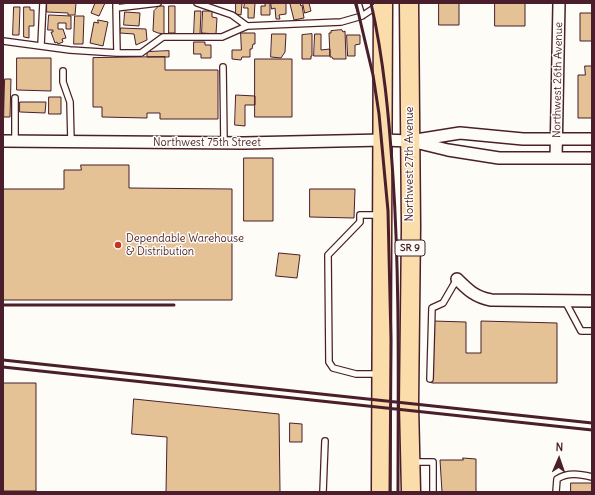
<!DOCTYPE html>
<style>
body{margin:0}
#map{position:relative;width:595px;height:495px;overflow:hidden;background:#fdfcf7;font-family:Delius,sans-serif}
canvas{display:block}
.frame{position:absolute;inset:0;border:4px solid #4a1f2b;pointer-events:none}
.north{position:absolute;left:539px;top:439px;width:40px;height:40px;-webkit-text-stroke:3px #fdfcf7;paint-order:stroke;rotate:2deg;font-size:11px;font-weight:700;line-height:16px;text-align:center;color:#4a1f2b}
.north::after{content:'';display:block;margin:auto;width:14px;height:18px;background:#4a1f2b;clip-path:polygon(50% 0,100% 100%,50% 72%,0 100%)}
</style>
<div id="map">
<canvas width="595" height="495"></canvas>
<div class="frame"></div>
<div class="north">N</div>
</div>
<script>
const ctx = document.querySelector('canvas').getContext('2d');
ctx.lineJoin = 'round';
function fill(path, color) { ctx.fillStyle = color; ctx.fill(path, 'evenodd'); }
function trace(path, color, width, dash) { ctx.strokeStyle = color; ctx.lineWidth = width; ctx.lineCap = dash ? 'butt' : 'round'; ctx.setLineDash(dash || []); ctx.stroke(path); }
function label(font, color, halo, rows, align = 'center') {
  ctx.font = font + ' Delius,sans-serif'; ctx.lineWidth = 3; ctx.setLineDash([]); ctx.textBaseline = 'middle'; ctx.strokeStyle = halo; ctx.fillStyle = color; for (const [text, x, y, turn = 0] of rows) {
    ctx.save(); ctx.translate(x, y); ctx.rotate((+turn || 0) * Math.PI / 180); ctx.textAlign = isNaN(turn) ? turn : align; if (halo) ctx.strokeText(text, 0, 0); ctx.fillText(text, 0, 0); ctx.restore();
  }
}
const building = new Path2D(`
 M47,3h29l-1,12h-7v-2l-21,-1z
 M94,3h11l-6,13 -8,-3 4,-10z
 M236,3h6l-1,12 -5,-1z
 M245,3h10l-1,15h-6v-10h-4z
 M265,3h5v12h-9v-9h4z
 M271,3h15v11l-7,1 1,4h-4l-1,-11 -3,1z
 M288,3h12l1,3 1,-1 2,13 -10,2 -4,-16z
 M303,3h6l2,8 -6,2z
 M439,3h20v22h-20z
 M495,3h30v23h-30z
 M159,6h5v28l-6,-1 -5,-2 1,-20z
 M169,6h6v27h-6z
 M14,7h6l-1,28h-6z
 M24,7h6v3h4v16h-5v12l-5,-1z
 M195,11h6l-1,23h-6z
 M203,11h9v6l5,1 -1,16 -14,-1z
 M592,11v30h-12v-28h12z
 M125,12l15,1 -1,13 -15,-1z
 M49,15l22,1v13h-5v-6h-8v6h5l3,9 -4,1 1,3 -5,2 -1,-2 -2,1 -4,-11h2v-2h-5z
 M75,16h9l-1,28h-9z
 M98,20l10,2 -5,24 -13,-3 4,-21 4,1z
 M121,28l25,1 1,11 -11,5 -2,-11 -14,-1z
 M342,30l1,2 2,-1 1,28h-13l-1,-2h-2l-1,-24h2v-2z
 M241,33h14v11h-2l-1,5h-2v8h-8l-1,3 -9,-1v-9h9z
 M272,34h14l-1,18 -4,6 -10,-1z
 M312,34v22h-1v3h-9v-24z
 M315,34h6v16l9,-1v7h-16z
 M347,35h13v9l-5,1v11h-7z
 M194,42h11v3h6v13h-10v-4h-7z
 M169,51v6h-22v-5z
 M165,57v13h53v49h-58v-6h-13v5l-45,-1v-10h-9v-49z
 M17,58h34v33l-34,-1z
 M255,59h37v58h-37z
 M585,66h7v52h-14v-43h7z
 M5,79h6l-1,38h-6z
 M236,95l19,1v9h-10v21l-10,-1z
 M49,97h12v17h-12z
 M20,102h26l-1,11 -25,-1z
 M244,158h29v63h-29z
 M81,165h48v23l103,1v111h-229v-111h61v-19h17z
 M310,189h45l-1,29 -44,-1z
 M279,253l21,2 -3,23 -21,-2z
 M433,321l33,1v31h15v-32l76,2v60h-125z
 M3,383h33v108h-33z
 M134,399l145,15 1,78h-114l1,-55 -35,-3z
 M290,423l12,1v18h-12z
 M463,458l13,1v33h-34l-2,-32h23z
 M571,483h21v9h-21z`);
const service = new Path2D(`
 M116,3l1,50
 M197,3l35,12 15,11
 M358,3l4,13
 M116,8l42,-5
 M3,41l67,9 47,3h24l22,-16h59l25,-11 94,-4 21,-6 18,-12
 M41,45l2,-42
 M223,67l1,76
 M63,71v11l7,20 1,39
 M15,98v43
 M565,301l16,30h11
 M379,374h-23l-23,-6 -4,-6 -1,-107 32,-33v-7h20
 M430,379l2,-71 11,-5 14,-24
 M413,462h20v30
 M323,492l2,-51
 M556,492l1,-13c11,-7 23,-5 35,-2`);
const minor = new Path2D(`
 M3,141l241,2 139,-3 27,1 50,-8 63,6h69
 M415,142l33,8 51,8h93
 M556,158l3,-155
 M457,279c11,11 18,18 34,21l101,1`);
const primary = new Path2D(`
 M409,3l2,224 -2,177 2,88
 M381,492l2,-489`);
const rail = new Path2D(`
 M356,3l17,72 6,39 9,97 3,129 -1,152
 M371,3c13,57 18,115 22,174 7,105 5,210 5,315
 M3,305h171
 M3,360l589,63
 M3,367l589,63`);
const markers = [
 [118,245,4,"#c8321e"]
];
const shields = [
 [410,248,30]
];
const shieldNames = [
 ["SR 9",410,248]
];
const streetNames = [
 ["Northwest 26th Avenue",558,80,-89],
 ["Northwest 75th Street",207,143],
 ["Northwest 27th Avenue",410,164,-90]
];
const poiNames = [
 ["Dependable Warehouse",126,239],
 ["& Distribution",126,252]
];
fill(building, '#e5c196');
trace(building, '#4a1f2b', 1);
trace(service, '#4a1f2b', 8);
trace(minor, '#4a1f2b', 14);
trace(primary, '#4a1f2b', 21);
trace(service, '#fdfcf7', 5.5);
trace(minor, '#fdfcf7', 11);
trace(primary, '#faddab', 18);
trace(rail, '#4a1f2b', 3);
for (const [x, y, r, color] of markers) { const dot = new Path2D(); dot.arc(x, y, r, 0, 2 * Math.PI); ctx.fillStyle = color; ctx.fill(dot); trace(dot, '#fdfcf7', 1.5); }
for (const [x, y, w] of shields) { const box = new Path2D(); box.roundRect(x - w / 2, y - 8, w, 16, 3); ctx.fillStyle = '#fdfcf7'; ctx.fill(box); trace(box, '#4a1f2b', 1); }
label('bold 10px', '#4a1f2b', null, shieldNames);
label('11px', '#4a1f2b', '#fdfcf7', streetNames);
label('11px', '#4a1f2b', '#fdfcf7', poiNames, 'left');
</script>
